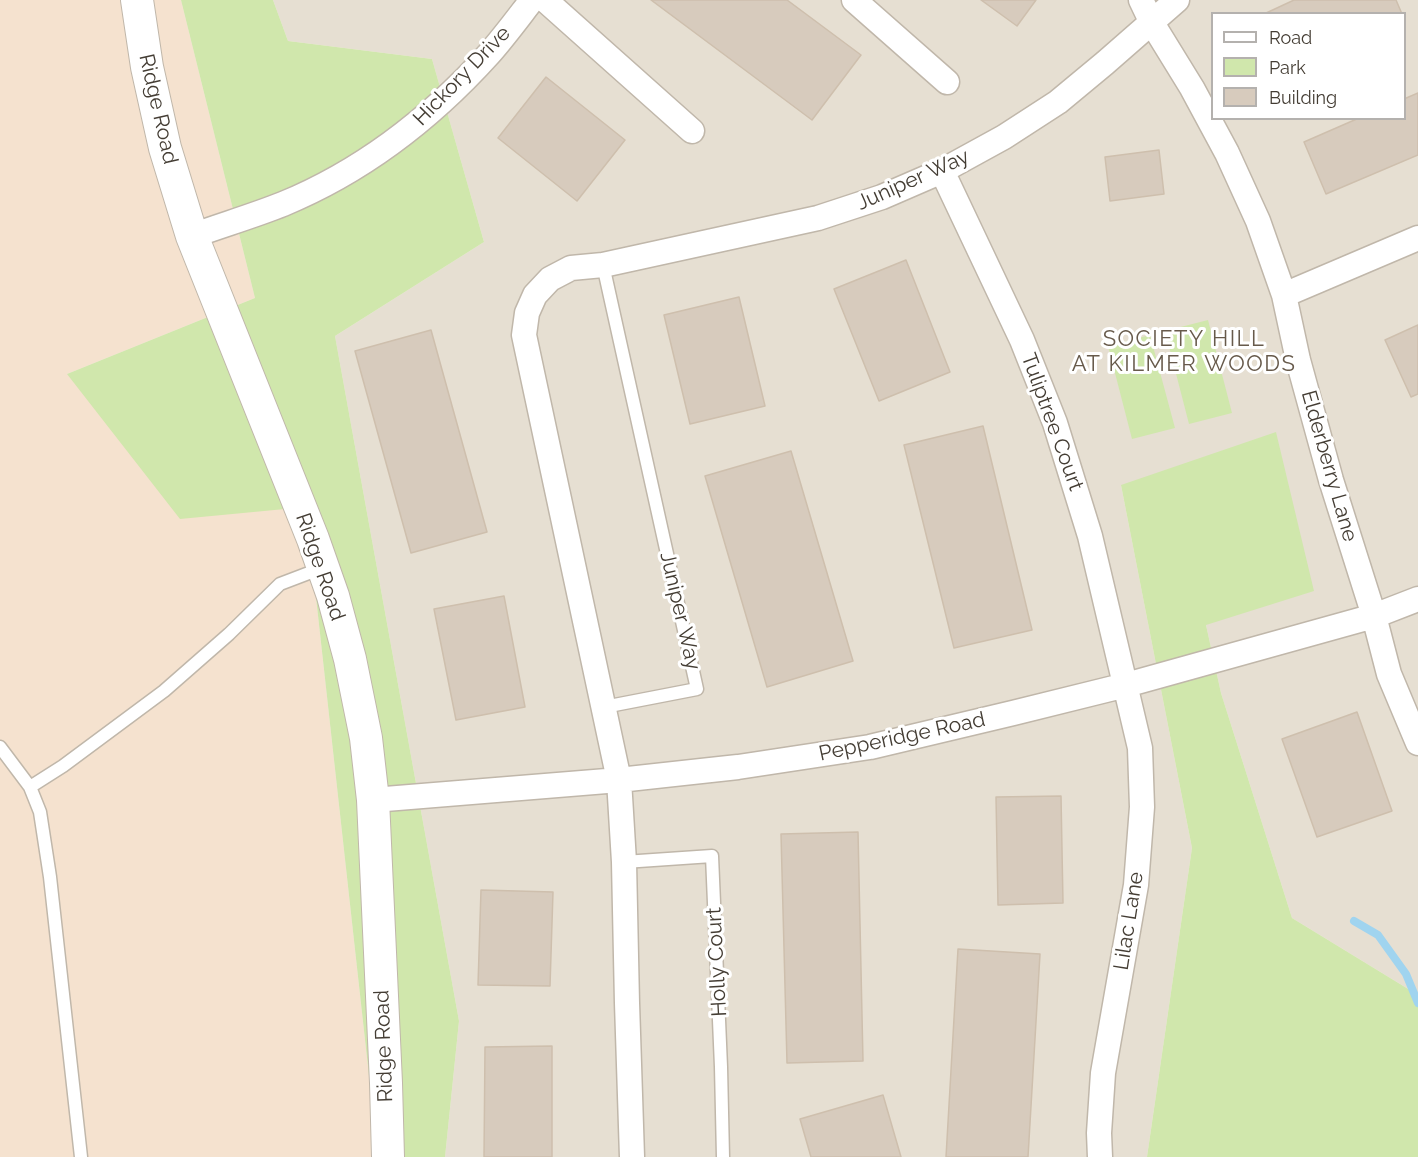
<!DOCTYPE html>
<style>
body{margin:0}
#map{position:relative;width:1418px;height:1157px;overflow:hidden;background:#f2ede4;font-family:Raleway,sans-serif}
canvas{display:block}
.legend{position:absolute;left:1211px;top:12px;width:195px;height:108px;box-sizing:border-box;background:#fff;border:2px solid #b4b1ae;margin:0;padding:8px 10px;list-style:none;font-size:18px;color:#443d34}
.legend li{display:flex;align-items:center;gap:12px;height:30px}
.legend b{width:30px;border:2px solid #b4b1ae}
</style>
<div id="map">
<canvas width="1418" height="1157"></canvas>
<ul class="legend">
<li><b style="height:8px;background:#fff"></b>Road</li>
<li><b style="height:16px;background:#d0e7ac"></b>Park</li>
<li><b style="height:16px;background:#d7cbbd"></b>Building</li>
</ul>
</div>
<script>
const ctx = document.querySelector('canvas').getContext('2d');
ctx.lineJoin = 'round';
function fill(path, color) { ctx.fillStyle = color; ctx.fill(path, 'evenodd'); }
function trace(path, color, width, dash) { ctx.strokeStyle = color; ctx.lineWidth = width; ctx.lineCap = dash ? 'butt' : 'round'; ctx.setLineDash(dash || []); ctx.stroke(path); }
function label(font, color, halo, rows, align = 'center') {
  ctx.font = font + ' Raleway,sans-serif'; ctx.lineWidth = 6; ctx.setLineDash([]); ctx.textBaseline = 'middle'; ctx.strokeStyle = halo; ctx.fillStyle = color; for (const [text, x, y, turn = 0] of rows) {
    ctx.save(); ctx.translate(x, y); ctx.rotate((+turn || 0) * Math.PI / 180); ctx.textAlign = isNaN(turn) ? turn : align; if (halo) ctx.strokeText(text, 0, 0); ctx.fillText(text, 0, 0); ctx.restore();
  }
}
const residential = new Path2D(`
 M273,0h1145v995l-126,-77 -71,-225 -15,-68 -85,-140 71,363 -45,309h-702l14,-136 -124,-685 149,-94 -52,-183 -144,-18zM1212,14h192v104h-192z`);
const commercial = new Path2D(`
 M0,0h181l74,298 -188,76 239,133 72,650h-378z`);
const green = new Path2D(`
 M181,0h92l15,41 144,18 52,183 -149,94 124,685 -14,136h-67l-72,-650 -126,12 -113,-145 188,-76z
 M1208,320l24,93 -43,11 -24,-93z
 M1150,335l25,93 -43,11 -24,-93z
 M1276,432l38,159 -108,34 15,68 71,225 126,77v162h-271l45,-309 -71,-363z`);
const stream = new Path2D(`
 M1354,921l24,14 28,39 12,29`);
const building = new Path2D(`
 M651,0h136l74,55 -49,65z
 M981,0h55l-19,26z
 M1294,0h102l6,14h-138z
 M546,77l79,63 -48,61 -79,-63z
 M1418,93v62l-92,39 -22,-52 55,-24h45v-19z
 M1159,150l5,44 -54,7 -5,-44z
 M906,260l44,112 -71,29 -45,-112z
 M739,297l26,109 -75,18 -26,-109z
 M1418,325v69l-7,3 -26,-57z
 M431,330l56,202 -76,21 -56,-202z
 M983,426l49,204 -78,18 -50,-203z
 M791,451l62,210 -86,26 -62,-211z
 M504,596l21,111 -69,13 -22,-111z
 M1357,712l35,99 -75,26 -35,-98z
 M1061,796l2,107 -65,2 -2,-108z
 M858,832l5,229 -76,2 -6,-229z
 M481,890l72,2 -3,94 -72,-1z
 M958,949l82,5 -12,203h-82z
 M552,1046v111h-68l1,-110z
 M883,1095l18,62h-90l-11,-38z`);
const service = new Path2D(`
 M603,265l94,424 -93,18
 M0,747l30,40 10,25 10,65 31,280
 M30,787l33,-21 101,-75 65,-57 51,-50 42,-16
 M624,862l88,-6 9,211 2,90`);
const minor = new Path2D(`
 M545,0l147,131
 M854,0l93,82
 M1141,0l11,23 40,65 35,65 31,68 26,74 14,65 33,120 43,136 15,58 29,69
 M942,171l80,169 33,83 35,113 50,212 2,59 -6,78 -33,188 -4,60 1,24
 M192,236c30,-11 61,-20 91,-32 80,-33 149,-87 206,-150 15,-17 29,-36 43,-54
 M1284,295l134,-57
 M373,800l246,-20 119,-13 132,-20 143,-34 113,-28 248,-69 44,-17
 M632,1157l-5,-154 -3,-141 -5,-82 -95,-445 3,-22 8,-18 15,-16 21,-11 32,-3 215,-47 64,-21 60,-26 62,-34 54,-35 47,-39 72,-63`);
const tertiary = new Path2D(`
 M137,0l10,67 18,81 27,88 121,303 20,57 17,63 16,79 7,62 13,283 2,74`);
const streetNames = [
 ["Hickory Drive",462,76,-46],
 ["Ridge Road",158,109,77],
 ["Juniper Way",913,180,-24],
 ["Tuliptree Court",1052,422,70],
 ["Elderberry Lane",1329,466,74],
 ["Ridge Road",320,567,71],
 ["Juniper Way",680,611,77],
 ["Pepperidge Road",902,737,-12],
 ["Lilac Lane",1129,921,-81],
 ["Holly Court",717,962,-93],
 ["Ridge Road",384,1046,-92]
];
const neighbourhoodNames = [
 ["SOCIETY HILL",1184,339],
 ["AT KILMER WOODS",1184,364]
];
fill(residential, '#e6dfd2');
fill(commercial, '#f5e2cf');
fill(green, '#d0e7ac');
trace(stream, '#a0d4ef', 8);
fill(building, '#d7cbbd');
trace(building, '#cebfad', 1.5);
trace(service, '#c0b7aa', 15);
trace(minor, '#c0b7aa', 27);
trace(tertiary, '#c0b7aa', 34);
trace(service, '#fff', 12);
trace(minor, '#fff', 24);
trace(tertiary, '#fff', 32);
label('21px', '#443d34', '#fff', streetNames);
ctx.letterSpacing = '1.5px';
label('22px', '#675a4b', '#fff', neighbourhoodNames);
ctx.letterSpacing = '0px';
</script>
